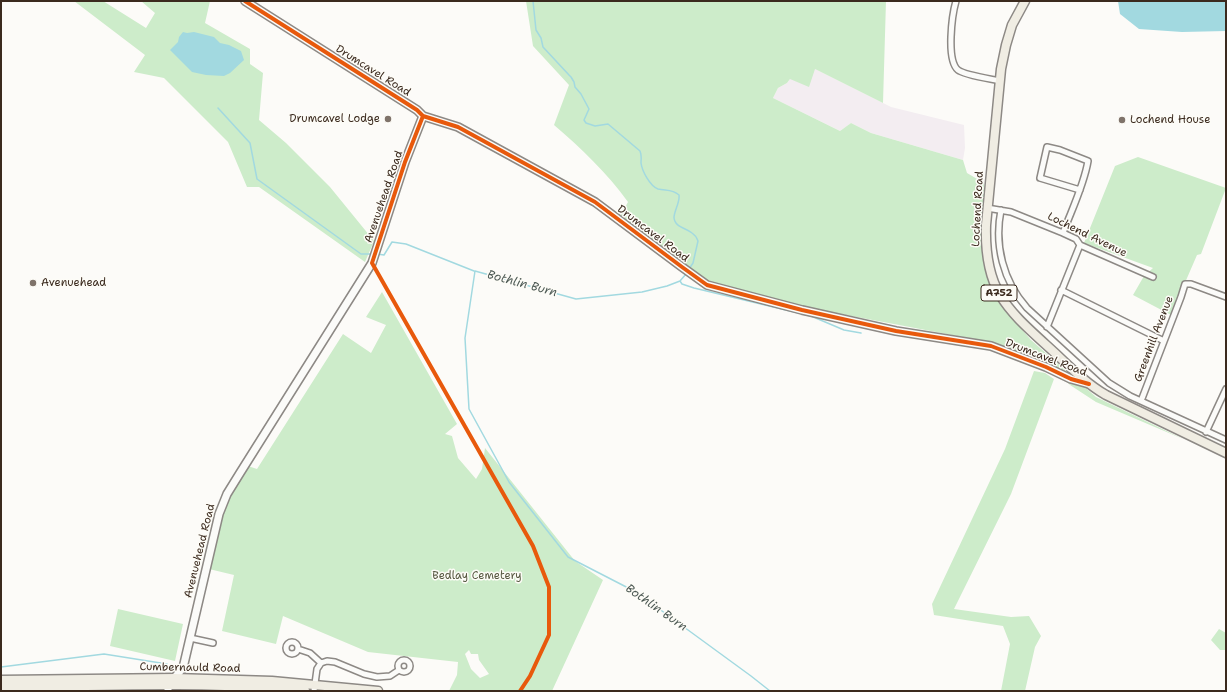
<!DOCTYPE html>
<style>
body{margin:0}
#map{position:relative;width:1227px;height:692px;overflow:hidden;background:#fcfbf8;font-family:"Shantell Sans",sans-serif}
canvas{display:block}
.frame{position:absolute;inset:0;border:2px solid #3b2a1e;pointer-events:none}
</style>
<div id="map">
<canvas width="1227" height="692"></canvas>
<div class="frame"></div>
</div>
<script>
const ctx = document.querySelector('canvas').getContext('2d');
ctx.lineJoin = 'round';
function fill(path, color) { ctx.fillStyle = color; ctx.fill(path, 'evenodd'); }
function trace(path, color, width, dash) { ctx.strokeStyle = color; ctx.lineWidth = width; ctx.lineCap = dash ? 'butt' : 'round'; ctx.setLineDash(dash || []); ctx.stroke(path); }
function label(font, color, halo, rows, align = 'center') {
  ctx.font = font + ' "Shantell Sans",sans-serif'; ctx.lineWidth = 3; ctx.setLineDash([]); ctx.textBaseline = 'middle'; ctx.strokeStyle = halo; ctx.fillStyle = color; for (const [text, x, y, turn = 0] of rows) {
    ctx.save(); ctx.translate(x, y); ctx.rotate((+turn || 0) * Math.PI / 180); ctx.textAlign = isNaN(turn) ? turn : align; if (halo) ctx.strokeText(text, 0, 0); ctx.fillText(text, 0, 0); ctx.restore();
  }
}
const built = new Path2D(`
 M815,69l76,38 73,18 1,23 -2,12 -92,-27 -20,-10 -11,8 -67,-33 5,-10 9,-5 3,-4z`);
const green = new Path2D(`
 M74,1h29l43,27 9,-15 -14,-12h69l-5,22 45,26v15l13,9 -4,47 27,23 44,44 44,54 -9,21 -106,-75h-12l-19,-45 -64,-64 -30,-6 11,-17z
 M526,1h360l-3,102 -68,-34 -6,18 -19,-8 -3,4 -9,5 -5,10 67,33 11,-8 20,10 92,27 4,13 17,10 -1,35 2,52 14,33 32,37 65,57 87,42 -87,-37 -26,-17 -22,-22 -59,-21 -185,-35 -96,-26 -29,-19 -59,-45 8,-15c-21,-29 -46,-53 -74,-77l15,-40 -36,-39z
 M1138,157l88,31 -25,66 -4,1 -26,60 -38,-20 11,-19 9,-8 -69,-25 31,-77z
 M382,292l75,132 -12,10 7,2 6,22 18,21 6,-10 3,-21 90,113 28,19 -51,111h-103l8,-16 1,-13 -90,-10 -85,-36 -7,28 -54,-13 12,-56 -25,-6 15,-63 24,-40 9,3 86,-135 28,19 15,-28 -20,-8zM469,650l2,4h7l1,6 10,14 -9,4 -9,-9 -6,-15z
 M1034,371l11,2 9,6 -43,115 -57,115 57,8 18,-1 12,20 -6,11 -10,44h-24l9,-47 -7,-18 -69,-11 -2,-11 73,-155z
 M118,609l65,15 -8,37 -65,-15z
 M1219,629l7,4v17h-6l-9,-10z`);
const water = new Path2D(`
 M1118,1h108v30l-44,1 -43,-3 -19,-15z
 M183,32l4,1 7,-1 20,5 6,6 9,2 12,6 3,9 -14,13 -6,3 -18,-1 -14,-3 -22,-22 8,-8 1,-5z`);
const stream = new Path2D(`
 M533,1l3,29 5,8 2,9 26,28 2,2 3,5 1,5 6,7 8,15 -5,11 2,3 9,3 13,-2 32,27c2,5 1,7 1,12 1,8 9,23 17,26 8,2 14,0 21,6 1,7 -4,14 -5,22 0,10 12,11 18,16 3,2 5,5 6,8l-5,22 -4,6
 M218,108l32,35 7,36 104,75h12
 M377,254l7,1 8,-13 14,2 68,27
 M686,274l-6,7 -13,5 -25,6 -66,7 -101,-28 -10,67 4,71 40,73 59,75 68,35 115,84 19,15
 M680,281l2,3 12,4 117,28 33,14 17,3
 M1,667l103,-13 63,10`);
const street = new Path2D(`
 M956,1c-4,14 -10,59 2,69 6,5 33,9 42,11
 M987,208l24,4 52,21 13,6 4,6 73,32
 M1001,210c-7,35 2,71 26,98l82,75 21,13 96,44
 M1063,233c9,-24 21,-48 25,-72l-28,-11 -13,-3 -7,31 40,12
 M1061,290l103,51
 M1047,327l33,-82
 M1141,401l40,-104 4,-13h6l35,13
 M1206,432l20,-43
 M190,638l23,5
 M286 648a6 6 0 1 1 12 0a6 6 0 1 1-12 0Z
 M298,649l12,4 11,10
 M398 666a6 6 0 1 1 12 0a6 6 0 1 1-12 0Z
 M314,691l3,-22 4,-6 6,-2 8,1 29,12 13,3 13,-1 9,-6`);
const secondary = new Path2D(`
 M245,1l172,109 6,6 35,11 137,75 87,65 25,18 95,25 94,21 95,15 55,21 25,12 18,5
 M168,691v-6l15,-17 36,-154 8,-20 13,-21 132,-210 33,-101 18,-46`);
const primary = new Path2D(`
 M1025,1l-13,24 -6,20 -5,24 -15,156c-2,68 22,85 69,128 16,15 32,31 51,42l120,58
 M1,680l174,-2 97,3 106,10
 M1,688c101,-2 203,-7 304,3`);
const cycleway = new Path2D(`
 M245,1l172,109 6,6 35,11 137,75 87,65 25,18 95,25 94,21 95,15 55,21 25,12 18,5
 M423,116l-18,46 -33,101 161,283 16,41v48l-19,41 -10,15`);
const markers = [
 [388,119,4,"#7f736a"],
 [1122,120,4,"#7f736a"],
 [33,283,4,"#7f736a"]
];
const shields = [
 [999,293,36]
];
const shieldNames = [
 ["A752",999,293]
];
const streetNames = [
 ["Drumcavel Road",373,71,32],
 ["Avenuehead Road",384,197,-71],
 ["Lochend Road",978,209,-87],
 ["Drumcavel Road",653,234,37],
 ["Lochend Avenue",1087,235,26],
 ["Greenhill Avenue",1154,339,-69],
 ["Drumcavel Road",1046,358,21],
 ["Avenuehead Road",200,551,-76],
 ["Cumbernauld Road",190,668,1]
];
const poiNames = [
 ["Drumcavel Lodge",380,119,"right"],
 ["Lochend House",1130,120],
 ["Avenuehead",41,283]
];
const parkNames = [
 ["Bedlay Cemetery",477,576]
];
const waterNames = [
 ["Bothlin Burn",522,284,15],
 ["Bothlin Burn",656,608,35]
];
fill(built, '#f3edf1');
fill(green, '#cdecca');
fill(water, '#a2d9e0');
trace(stream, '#a2d9e0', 1.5);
trace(street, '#8d8985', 8);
trace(secondary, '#8d8985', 10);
trace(primary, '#8d8985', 11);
trace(street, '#fbfbf9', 5);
trace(secondary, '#fbfbf9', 7);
trace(primary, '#f0ede3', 8);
trace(cycleway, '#e8590c', 4);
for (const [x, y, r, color] of markers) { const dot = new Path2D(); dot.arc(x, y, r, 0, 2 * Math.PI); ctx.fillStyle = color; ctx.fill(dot); trace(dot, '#fdfcf7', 1.5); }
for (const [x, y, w] of shields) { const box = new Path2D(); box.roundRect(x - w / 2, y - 8, w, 16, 3); ctx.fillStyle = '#fdfcf7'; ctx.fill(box); trace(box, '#3b2a1e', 1); }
label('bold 10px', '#3b2a1e', null, shieldNames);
label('11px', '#3b2a1e', '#fdfcf7', streetNames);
label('11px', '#3b2a1e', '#fdfcf7', poiNames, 'left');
label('11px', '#565840', '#fdfcf7', parkNames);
label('italic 12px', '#4e5a55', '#fdfcf7', waterNames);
</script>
